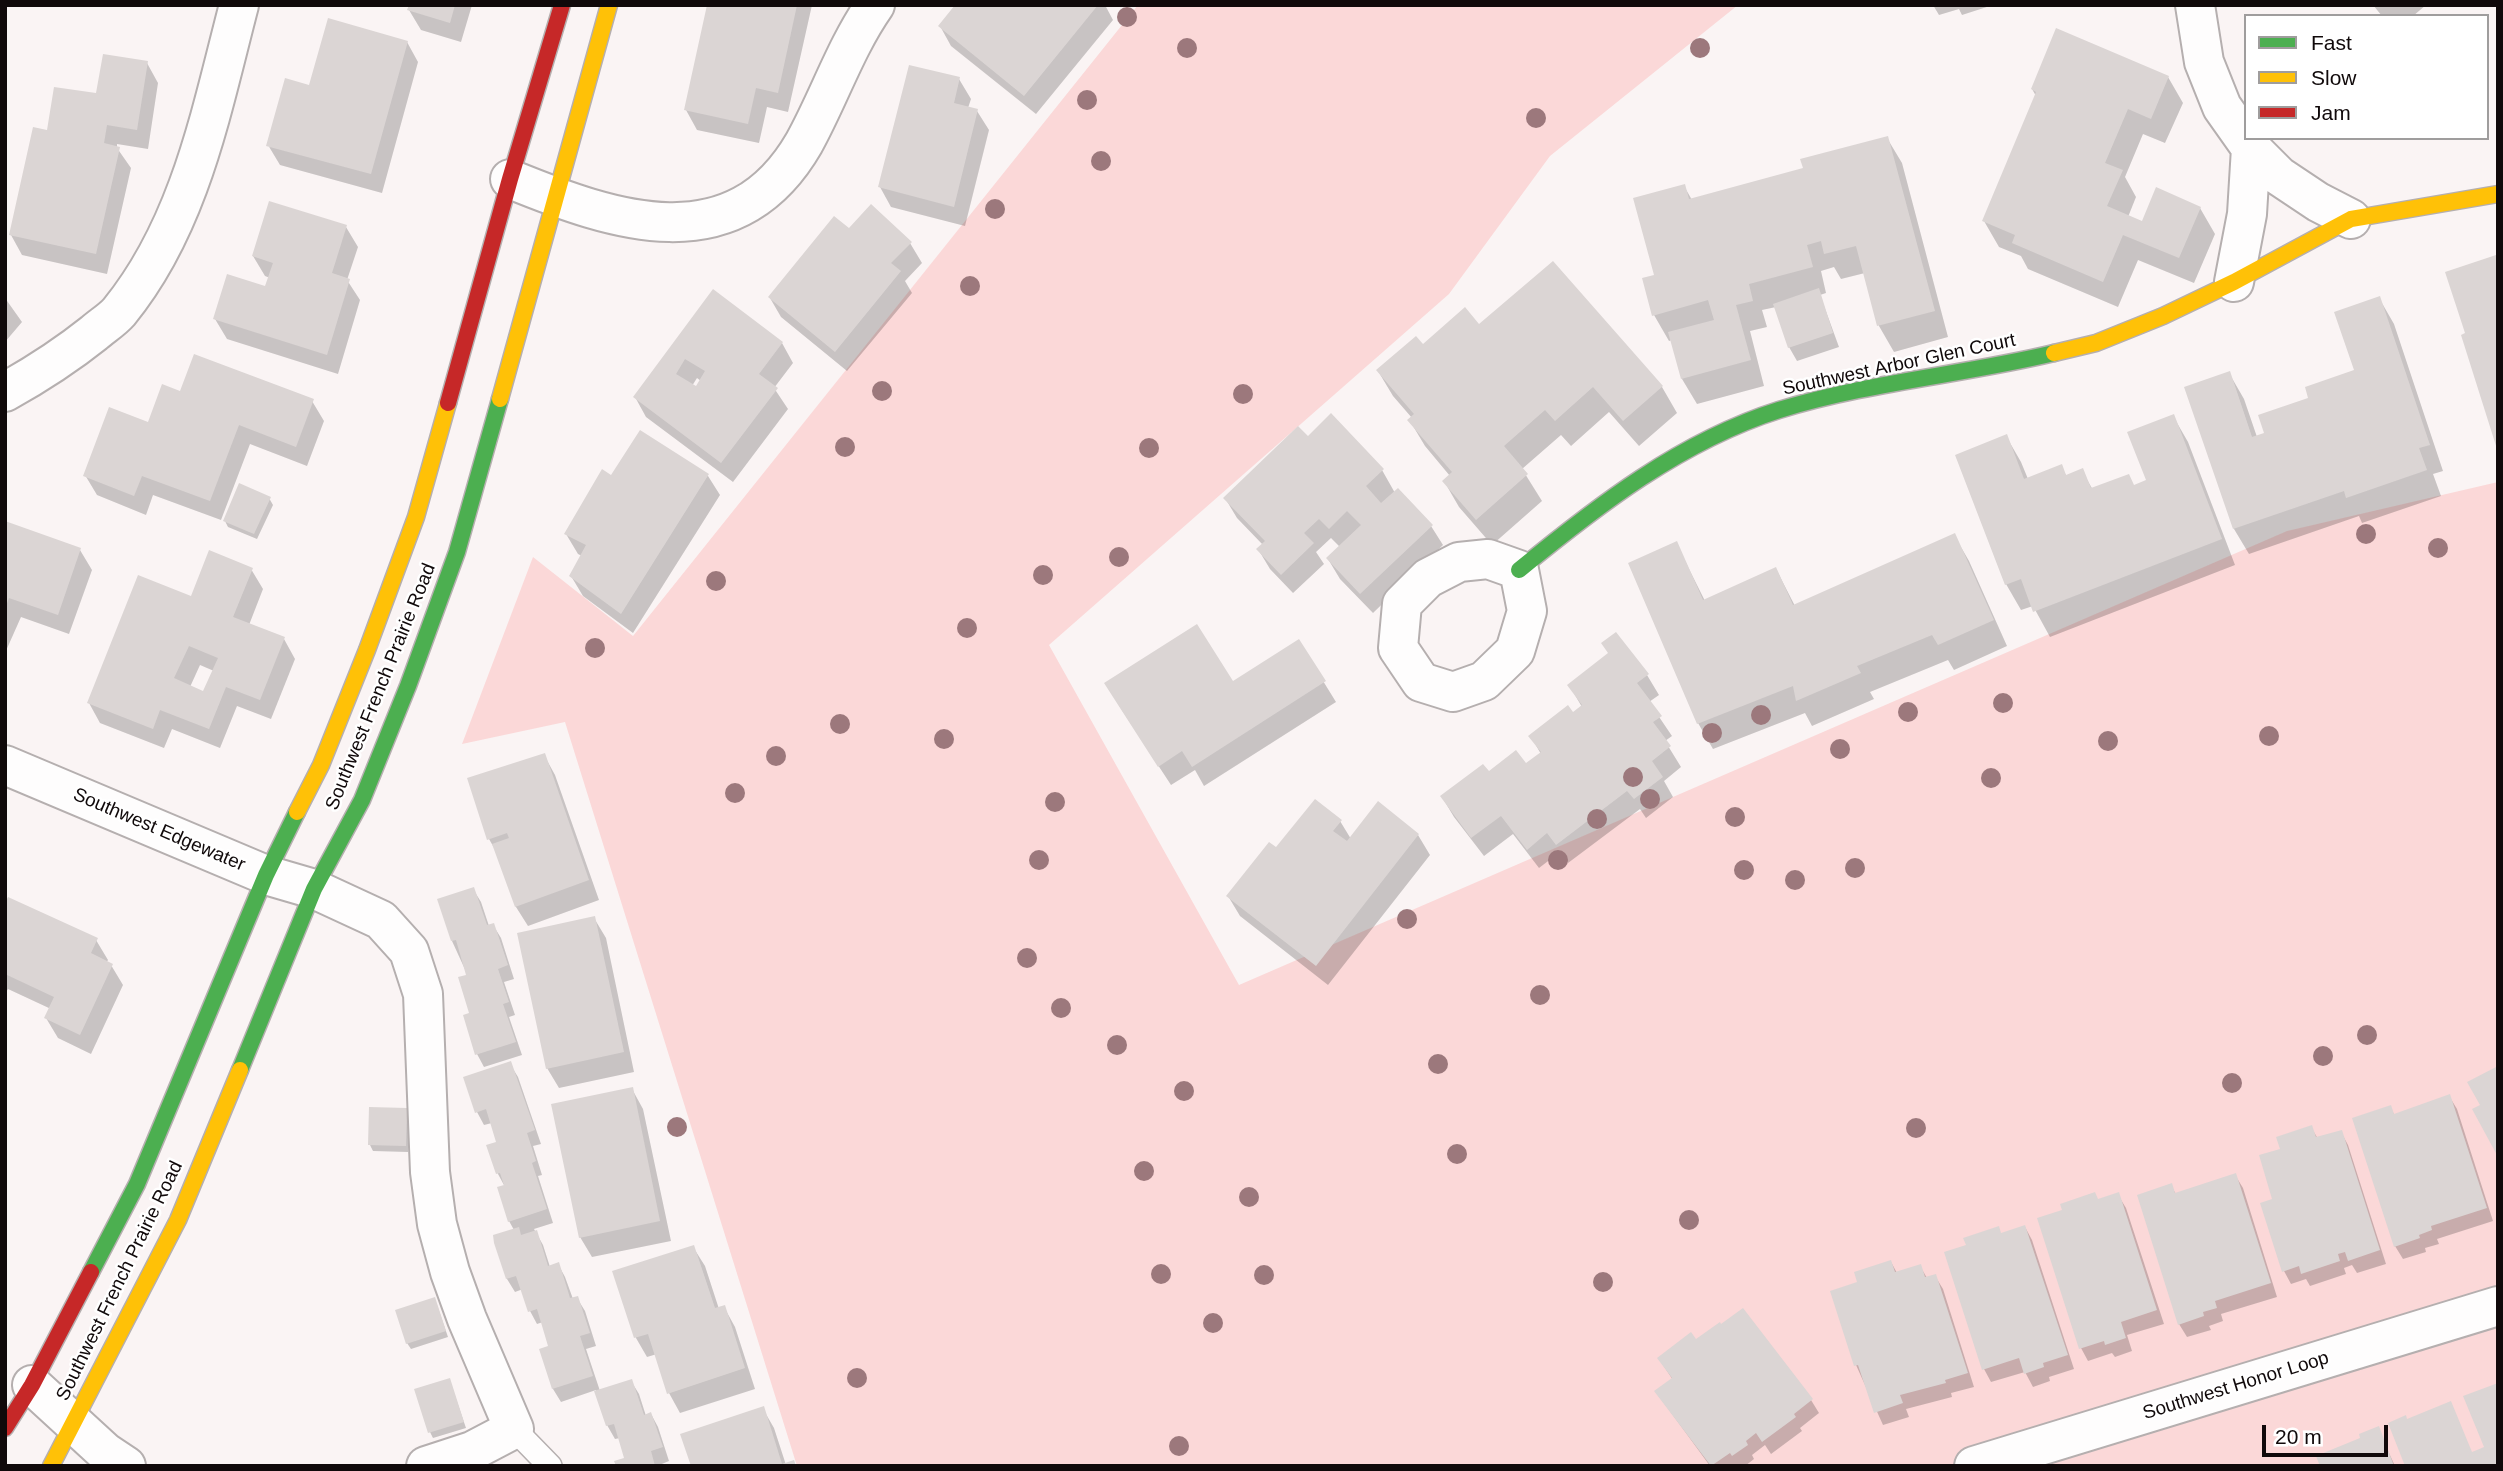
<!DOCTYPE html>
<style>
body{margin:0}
#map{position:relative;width:2503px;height:1471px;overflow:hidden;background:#faf4f4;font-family:Helvetica,sans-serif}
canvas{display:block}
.frame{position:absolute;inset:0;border:7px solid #10090a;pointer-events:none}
.legend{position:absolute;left:2244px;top:14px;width:245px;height:126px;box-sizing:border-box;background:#fff;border:2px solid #9f9d9d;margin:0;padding:9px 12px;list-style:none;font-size:21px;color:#10090a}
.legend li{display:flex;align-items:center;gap:14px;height:35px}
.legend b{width:35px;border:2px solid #9f9d9d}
.scale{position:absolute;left:2262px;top:1425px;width:126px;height:32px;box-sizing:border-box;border:4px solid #10090a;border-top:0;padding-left:9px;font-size:21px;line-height:24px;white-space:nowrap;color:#10090a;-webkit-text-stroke:5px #fff;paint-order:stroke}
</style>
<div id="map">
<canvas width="2503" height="1471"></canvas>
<div class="frame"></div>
<ul class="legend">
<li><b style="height:9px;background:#4caf50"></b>Fast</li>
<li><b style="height:9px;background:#ffc107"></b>Slow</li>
<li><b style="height:9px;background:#c62828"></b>Jam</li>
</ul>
<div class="scale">20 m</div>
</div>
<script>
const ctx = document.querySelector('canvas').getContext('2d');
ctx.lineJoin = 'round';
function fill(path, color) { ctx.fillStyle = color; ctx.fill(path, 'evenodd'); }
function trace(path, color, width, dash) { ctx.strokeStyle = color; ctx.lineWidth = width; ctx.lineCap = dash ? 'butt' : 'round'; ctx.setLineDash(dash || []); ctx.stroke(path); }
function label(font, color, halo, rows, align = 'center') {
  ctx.font = font + ' Helvetica,sans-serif'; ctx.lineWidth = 5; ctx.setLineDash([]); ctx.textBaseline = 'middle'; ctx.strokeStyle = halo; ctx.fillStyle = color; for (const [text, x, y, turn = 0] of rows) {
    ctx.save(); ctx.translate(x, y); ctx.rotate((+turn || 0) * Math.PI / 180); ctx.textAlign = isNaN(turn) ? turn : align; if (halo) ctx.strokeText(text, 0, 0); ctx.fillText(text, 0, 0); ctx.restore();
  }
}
const green = new Path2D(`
 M1138,5h600l-188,151 -101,138 -400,351 190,340 1048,-454 211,-49v984h-1701l-232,-744 -103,22 71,-187 100,79z`);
const shadow = new Path2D(`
 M411,5h61l-11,37 -40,-12 -12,-20z
 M709,5h103l-24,107 -21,-5 -8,36 -62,-13 -11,-20z
 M957,5h148l8,15 -77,94 -85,-68 -11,-20z
 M1933,5h60l-31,10 -3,-6 -20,6z
 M2373,5h53l-13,11h-31z
 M407,42l11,20 -36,131 -102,-28 -12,-20 42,-57z
 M147,63l11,20 -10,66 -31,-5v4l14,20 -24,106 -85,-19 -11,-20 87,-140z
 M2168,77l15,26 -18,40 -22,-9 -18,43 11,20 -8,20 15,6 57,-15 15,26 -21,49 -56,-23 -20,47 -90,-38 -7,-13 -22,-9 -15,-26 52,-125 -4,-7z
 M959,79l12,20 -3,9 9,3 12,19 -24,96 -74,-19 -11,-20z
 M1887,138l15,25 46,174 -54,15 -15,-26 -14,-53 -24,6 -7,-12 -13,4 5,22 -6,2 19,52 -42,14 -8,-14 -13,-40 -14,3 5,17 -17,4 14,55 -67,18 -15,-25 -10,-39 -3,1 -15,-26 2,-39 28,-90 8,14 113,-31z
 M346,227l12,20 -11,33 13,20 -22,74 -111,-35 -12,-20 52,-31 3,-10 -5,-2 -12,-20z
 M849,231l61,12 12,20 -17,18 7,12 -65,78 -66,-54 -11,-19z
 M2498,262v183l-35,-109 4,-2z
 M1553,263l109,124 15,26 -38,33 -30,-34 -38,34 -10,-11 -39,34 20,32 -50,44 -33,-38 -15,-26 6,-5 -25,-30 -15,-25 2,-3 -19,-22 -15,-25 44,-24 57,-20z
 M714,292l68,51 11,20 -19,25 14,21 -55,73 -87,-65 -11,-20zM697,378l4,3 -4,7 -5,-2z
 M5,298l17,24 -17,20z
 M2379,298l15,26 49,147 -10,3 8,22 -79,27 -3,-7 -110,38 -15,-25 -5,-156 15,26 13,38 9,-3 45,-35 45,-28z
 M181,393l131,8 12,20 -17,45 -57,-22 -29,76 -68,-25 -7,20 -49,-20 -12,-20 64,-51z
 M2173,416l15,26 47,123 -185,72 -17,-31 -12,4 -15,-26v-148l15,26 7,17 33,-13 6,11 15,-6 11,19 41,-3 14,-6z
 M640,433l68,43 12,19 -87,138 -50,-37 -12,-20 11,-20 -4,-2 -12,-20 45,-56z
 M1308,438l74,32 13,23 36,33 12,19 -70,68 -33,-34 -12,-20 12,-12 -9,-9 -15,14 8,12 -31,29 -23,-24 -12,-20 5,-4 -26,-27 -12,-20z
 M269,498l4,7 -16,34 -29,-12 -3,-6z
 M5,523l75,27 12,20 -23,64 -48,-17 -16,36z
 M1954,535l15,26 38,85 -53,24 -6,-10 -78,32 4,7 -62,27 -7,-13 -92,36 -15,-26 -22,-180 29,58 71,-32 19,37z
 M251,569l12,20 -14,36 35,14 11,20 -24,60 -34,-13 -17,42 -48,-19 -8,19 -64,-25 -11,-20 103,-105zM200,665l14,6 -10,22 -14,-6z
 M1299,642l37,60 -132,84 -9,-16 -24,15 -53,-81 115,-20z
 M1647,675l12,20 -10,7 23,34 -7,5 16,26 -17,14 9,16 -27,21 -6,-9 -72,54 -8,-11 -21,16 -26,-34 -29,22 -30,-39 -12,-20 46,-24 38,-8 15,-11 -10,-17 42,-22 9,-8 -13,-22z
 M544,755l11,20 44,125 -71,26 -12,-19 -19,-54 -8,-14z
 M1340,821l11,18 67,-4 12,20 -102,130 -88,-69 -12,-20 48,-46z
 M473,889l8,13 8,24 4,-1 8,13 13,41 -10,3 11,33 -6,2 13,38 -38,12 -7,-13 -9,-78 -16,-35z
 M5,907l91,33 12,20 -2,3 5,2 12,20 -32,69 -33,-16 -12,-20 5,-9 -43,-20 -3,5z
 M594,918l12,20 28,134 -75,16 -12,-20z
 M510,1064l8,13 23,67 -8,2 9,29 -4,1 15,47 -19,6 9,16 7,22 8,-3 7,13 8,22 4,-1 8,13 11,35 -10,3 14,42 31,-10 8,13 7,22 5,-2 7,13 11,34 -12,5h-39l8,-7 -6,-21 -5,1 -8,-14 -11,-35 -35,12 -8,-13 -12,-39 10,-3 -8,-25 -6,2 -7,-13 -7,-22 -8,3 -8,-13 -12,-43 19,-6 -5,-9 -4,-34 -7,-13 -9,-28 9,-3 -6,-20 -8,2 -7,-13z
 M632,1089l11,20 28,132 -79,16 -12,-20z
 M2449,1096l8,13 36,112 -56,18 2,5 -14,4 1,4 -23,7 -8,-13 -5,-139 5,9z
 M406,1110l4,6 -2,36 -35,-1 -3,-6z
 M2311,1127l7,12 23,-7 7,13 38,119 -29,9 -5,-8 -8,3 2,6 -36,12 -4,-7 -15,5 -7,-13 -10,-71 8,-50z
 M2235,1175l8,13 34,109 -56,17 2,7 -14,5 2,4 -24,7 -8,-13 -8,-138 5,8z
 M2118,1195l8,13 38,116 -37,11 5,16 -17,6 -3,-4 -24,8 -7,-13 17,-147z
 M2025,1227l7,13 42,129 -25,8 1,4 -17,6 -8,-15 -34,10 -7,-13 18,-134z
 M693,1247l12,19 14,43 5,-2 11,20 20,62 -75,24 -11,-20 -12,-39 -10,3 -11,-19 -21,-66z
 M1891,1262l6,11 23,-7 7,12 8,-2 8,13 31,98 -23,6 1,4 -46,12 3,8 -26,8 -27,-60 3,-82z
 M437,1305l11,32 -37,12 -4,-6z
 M1696,1342l115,58 8,13 -19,15 2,3 -31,23 -6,-9 -13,10 2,4 -9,7h-35l-54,-74 17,-12 -14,-21z
 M452,1387l14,41 -33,10 -3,-6z
 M763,1409l11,19 12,37 -93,1z
 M2378,1429l17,37h-73l40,-27z`);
const building = new Path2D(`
 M409,5h46l-5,18 -43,-13z
 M707,5h90l-19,88 -22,-5 -8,36 -64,-14z
 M955,5h143l-74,91 -86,-70z
 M328,18l80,23 -37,133 -105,-28 19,-68 24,7z
 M2056,28l113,48 -18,43 -23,-10 -23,54 18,7 -16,36 35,15 14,-34 45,20 -22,51 -56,-23 -20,47 -91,-39 3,-8 -33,-14 54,-129 -5,-3z
 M103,54l45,7 -11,69 -30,-5 -3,18 16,4 -24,107 -87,-19 24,-108 14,3 7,-43 42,6z
 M909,65l51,12 -6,26 24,6 -24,98 -76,-20z
 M1888,136l47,175 -58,15 -21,-80 -32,8 -3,-13 -14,4 6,22 -64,17 4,17 -17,4 15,55 -70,19 -13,-47 46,-12 -6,-20 -56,16 -10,-38 12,-3 -21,-77 52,-14 4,15 114,-31 -3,-9z
 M269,201l78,24 -15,48 18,6 -23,76 -114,-36 14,-45 38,12 8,-23 -21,-7z
 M871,204l41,38 -21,21 10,8 -66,81 -67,-55 66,-81 15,12z
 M2496,255l2,6 -1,188 -36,-114 4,-2 -20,-61z
 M1553,261l110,125 -40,35 -30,-34 -38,34 -10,-11 -41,36 24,28 -52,46 -34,-39 10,-9 -45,-52 7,-6 -38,-44 40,-34 7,8 42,-37 14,17z
 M1819,288l14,45 -45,15 -15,-44z
 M713,289l70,53 -24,32 19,14 -57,75 -88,-66zM685,359l20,12 -9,15 -20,-12z
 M2380,296l50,149 -11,3 8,22 -81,28 -2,-7 -111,38 -49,-142 46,-16 22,66 12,-4 -6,-18 50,-17 -3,-11 49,-17 -20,-58z
 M194,354l120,45 -18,48 -57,-22 -29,76 -68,-25 -8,20 -51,-20 26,-69 39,15 14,-38 18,7z
 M1331,413l53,56 -18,17 15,17 17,-15 35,37 -73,69 -34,-36 35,-33 -14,-14 -18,18 -10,-10 -15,14 10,10 -33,32 -25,-26 9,-8 -42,-43 75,-72 10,10z
 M2174,414l48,125 -189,73 -12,-33 -16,6 -50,-130 52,-21 17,45 38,-15 4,11 17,-7 8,20 38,-14 5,11 12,-5 -19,-48z
 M640,430l69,44 -88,140 -52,-38 17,-31 -22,-11 38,-65 9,6z
 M239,483l32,14 -17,37 -31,-13z
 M5,521l76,27 -23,67 -49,-17 -4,10z
 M1955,533l39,87 -56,25 -6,-10 -75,31 4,7 -65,28 -3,-15 -96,38 -69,-161 49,-22 26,59 73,-33 17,38z
 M209,550l44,18 -20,49 52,20 -25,63 -34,-13 -17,42 -49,-19 -7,19 -66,-26 51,-128 53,21zM189,646l29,12 -15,33 -29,-13z
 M1197,624l36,57 66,-42 27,42 -134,86 -10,-16 -24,16 -54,-84z
 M1616,632l33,42 -12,9 25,33 -9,6 18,24 -19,15 11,16 -29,22 -7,-8 -71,54 -9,-12 -20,17 -26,-34 -30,22 -31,-42 43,-32 6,7 27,-21 10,13 15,-11 -13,-16 40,-31 5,7 9,-7 -15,-20 41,-32 -7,-10z
 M545,753l44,127 -74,27 -23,-63 17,-6 -2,-5 -20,7 -20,-62z
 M1315,799l27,21 -9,11 14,10 31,-40 41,33 -103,132 -90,-70 43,-54 7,5z
 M474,887l13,38 7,-2 14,42 -10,4 11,33 -6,2 13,38 -41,13 -12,-40 6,-2 -11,-36 8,-2 -10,-35 -5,1 -14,-42z
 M8,897l90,41 -7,15 22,11 -33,71 -36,-17 10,-21 -49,-23v-71z
 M595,916l29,136 -78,17 -29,-136z
 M511,1061l24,69 -8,3 9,28 -4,2 15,46 -39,13 -11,-35 7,-2 -4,-12 -4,1 -10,-29 10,-3 -10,-33 -11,4 -12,-36z
 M2498,1066v91l-26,-48 8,-4 -13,-23z
 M633,1087l27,134 -81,17 -28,-134z
 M2450,1094l37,114 -56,18 1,4 -13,5 1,3 -26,9 -42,-129 39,-13 3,9z
 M369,1107l38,1 -1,38 -38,-1z
 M2312,1125l4,12 26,-7 38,120 -32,11 -3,-9 -7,2 2,7 -39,13 -2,-8 -17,6 -22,-69 12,-4 -13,-44 21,-6 -4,-12z
 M2236,1173l35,110 -56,18 2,7 -14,4 1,4 -26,9 -41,-130 35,-12 3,10z
 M2095,1192l3,7 21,-7 38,118 -36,12 5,16 -21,7 -1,-4 -25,8 -42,-131 25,-8 -2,-6z
 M2025,1225l43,130 -25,8 1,4 -20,7 -5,-16 -37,12 -38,-118 22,-7 -3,-7 36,-12 2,7z
 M519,1227l2,8 16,-5 11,36 11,-4 11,36 8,-2 12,37 -10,3 13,40 -41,13 -13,-40 9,-3 -11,-37 -9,3 -12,-36 -10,3 -12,-36 -1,-8z
 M694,1245l21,63 10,-3 20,63 -78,26 -19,-60 -14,4 -22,-67z
 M1891,1260l4,12 26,-8 4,13 11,-3 32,99 -23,7 1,3 -46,12 3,8 -29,10 -16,-48 -4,1 -24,-75 27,-9 -3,-10z
 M435,1297l11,34 -40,13 -11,-34z
 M1743,1308l70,91 -19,15 2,3 -34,25 -6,-9 -10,8 2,4 -16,11 -2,-3 -19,13 -57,-75 18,-13 -15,-20 34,-26 5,7 24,-17 1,2z
 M450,1378l14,44 -36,11 -14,-44z
 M632,1379l12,36 7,-3 12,35 -12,4 4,15h-39l-2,-5 10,-3 -10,-34 -8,2 -12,-35z
 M2498,1383v83h-93l-17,-43 18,-8 1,4 44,-18 21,51 5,-2 7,-3 -21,-51z
 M764,1406l18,58 12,-4 2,6h-105l-11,-32z
 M2379,1426l15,40h-74l-4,-10 44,-18 -1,-4z`);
const lane = new Path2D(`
 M514,1429l36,37`);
const street = new Path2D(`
 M2195,5l9,57 18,45 29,41 -4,66 -13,68
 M2251,148l28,28 39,26 33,17
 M510,179c103,42 224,85 294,-36 25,-45 41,-95 71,-138
 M5,392c34,-19 59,-35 89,-59 8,-7 18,-13 25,-21 71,-87 92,-200 120,-307
 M1488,559l31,11 8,41 -12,40 -31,30 -31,11 -32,-10 -23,-34 4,-44 26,-26 31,-16z
 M5,765l261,110 48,14 67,31 28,31 14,43 7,178 7,52 13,48 17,47 47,110 -42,22 -46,15
 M32,1385l73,67 21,14
 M1974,1466l524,-160`);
const fast = new Path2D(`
 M1519,570c78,-64 162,-129 260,-160 90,-28 184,-35 275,-57
 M240,1070l74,-181 48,-89 46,-114 49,-134 43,-153
 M91,1272l46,-88 129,-309 31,-63`);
const slow = new Path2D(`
 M2054,353l42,-10 67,-27 71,-34 117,-63 147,-25
 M500,399l109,-394
 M297,812l24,-47 46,-115 49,-133 32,-114
 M51,1466l127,-246 62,-150`);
const jam = new Path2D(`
 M448,403l62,-224 52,-174
 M5,1428l27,-43 59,-113`);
const trees = [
 [1127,17],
 [1187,48],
 [1700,48],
 [1087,100],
 [1536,118],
 [1101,161],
 [995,209],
 [970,286],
 [882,391],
 [1243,394],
 [845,447],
 [1149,448],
 [2366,534],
 [2438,548],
 [1119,557],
 [1043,575],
 [716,581],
 [967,628],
 [595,648],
 [2003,703],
 [1908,712],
 [1761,715],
 [840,724],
 [1712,733],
 [2269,736],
 [944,739],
 [2108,741],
 [1840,749],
 [776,756],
 [1633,777],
 [1991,778],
 [735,793],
 [1650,799],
 [1055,802],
 [1735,817],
 [1597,819],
 [1039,860],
 [1558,860],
 [1855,868],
 [1744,870],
 [1795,880],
 [1407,919],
 [1027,958],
 [1540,995],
 [1061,1008],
 [2367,1035],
 [1117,1045],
 [2323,1056],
 [1438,1064],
 [2232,1083],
 [1184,1091],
 [677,1127],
 [1916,1128],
 [1457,1154],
 [1144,1171],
 [1249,1197],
 [1689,1220],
 [1161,1274],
 [1264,1275],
 [1603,1282],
 [1213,1323],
 [857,1378],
 [1179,1446]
];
const streetNames = [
 ["Southwest Arbor Glen Court",1899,365,-12],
 ["Southwest French Prairie Road",381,687,-68],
 ["Southwest Edgewater",159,830,23],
 ["Southwest French Prairie Road",120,1281,-64],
 ["Southwest Honor Loop",2236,1386,-17]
];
fill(green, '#fbd8d8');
fill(shadow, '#0003');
fill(building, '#dbd5d4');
trace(lane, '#b5afaf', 26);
trace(street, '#b5afaf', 42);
trace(fast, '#b5afaf', 19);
trace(slow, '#b5afaf', 19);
trace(jam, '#b5afaf', 19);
trace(lane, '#fefdfd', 23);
trace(street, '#fefdfd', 38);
trace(fast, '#4caf50', 16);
trace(slow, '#ffc107', 16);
trace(jam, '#c62828', 16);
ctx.fillStyle = '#9c787c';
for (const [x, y] of trees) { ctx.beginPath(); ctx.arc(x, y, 10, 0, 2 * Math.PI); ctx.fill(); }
label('19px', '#10090a', '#fff', streetNames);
</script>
